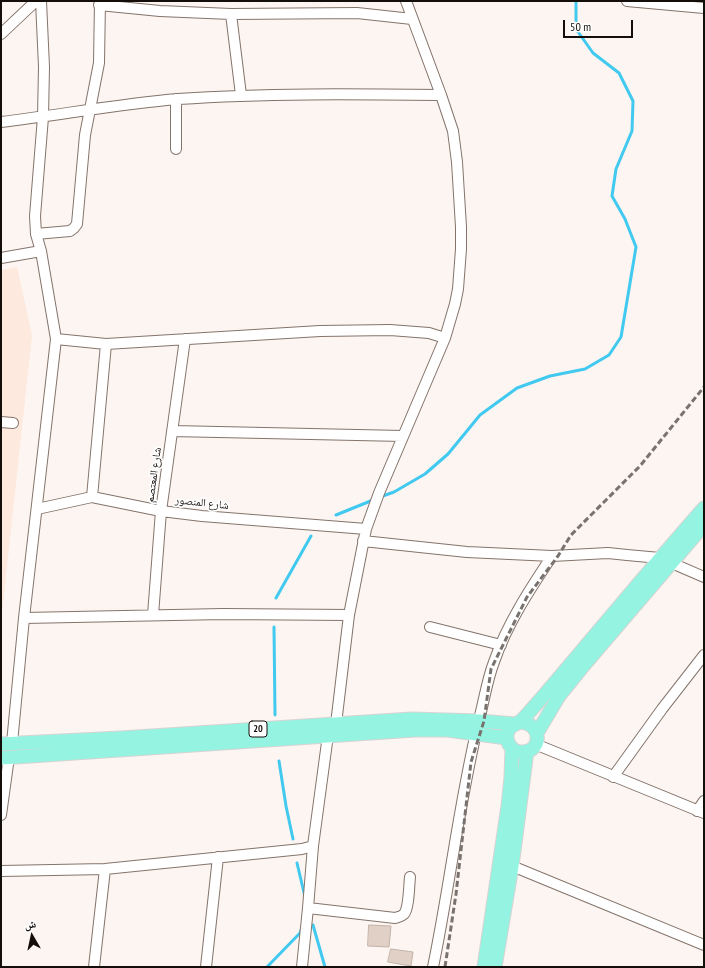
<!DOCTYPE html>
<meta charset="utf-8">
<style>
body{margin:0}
#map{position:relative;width:705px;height:968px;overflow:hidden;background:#fcf5f1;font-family:"PT Sans Narrow","Noto Naskh Arabic",sans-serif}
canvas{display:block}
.frame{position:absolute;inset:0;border:2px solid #140e0b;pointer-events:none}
.north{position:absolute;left:12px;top:916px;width:40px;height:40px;-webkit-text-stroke:3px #fff;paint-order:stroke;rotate:351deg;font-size:11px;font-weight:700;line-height:16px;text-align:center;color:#140e0b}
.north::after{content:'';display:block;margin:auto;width:14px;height:18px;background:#140e0b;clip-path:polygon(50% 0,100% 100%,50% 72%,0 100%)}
.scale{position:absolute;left:563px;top:20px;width:70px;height:18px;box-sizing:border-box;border:2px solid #140e0b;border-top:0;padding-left:5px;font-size:12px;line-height:14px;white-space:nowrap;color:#140e0b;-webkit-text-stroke:3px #fff;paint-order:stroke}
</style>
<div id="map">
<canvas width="705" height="968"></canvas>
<div class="frame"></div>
<div class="north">ش</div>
<div class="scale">50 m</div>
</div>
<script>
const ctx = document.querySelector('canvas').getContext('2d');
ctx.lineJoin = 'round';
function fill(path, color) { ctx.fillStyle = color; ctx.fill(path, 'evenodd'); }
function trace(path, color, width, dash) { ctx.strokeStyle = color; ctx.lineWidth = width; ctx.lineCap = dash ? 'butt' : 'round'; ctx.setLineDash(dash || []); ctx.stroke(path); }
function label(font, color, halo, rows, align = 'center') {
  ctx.font = font + ' "PT Sans Narrow","Noto Naskh Arabic",sans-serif'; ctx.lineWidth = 3.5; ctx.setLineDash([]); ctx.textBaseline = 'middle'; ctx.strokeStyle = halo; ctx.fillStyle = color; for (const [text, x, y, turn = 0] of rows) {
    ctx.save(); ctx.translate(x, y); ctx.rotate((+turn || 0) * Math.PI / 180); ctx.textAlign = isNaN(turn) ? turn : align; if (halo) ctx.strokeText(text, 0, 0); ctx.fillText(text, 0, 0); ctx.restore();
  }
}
const built = new Path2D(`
 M17,267l15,68 -31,287v-352z`);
const stream = new Path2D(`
 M380,497l14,-5 31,-18 23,-20 32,-39 37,-27 33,-12 35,-7 24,-14 12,-18 15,-90 -11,-28 -13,-23 4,-27 16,-38 1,-30 -14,-28 -26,-20 -17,-24v-28
 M336,515l37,-15
 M276,598l35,-62
 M274,627l1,88
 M279,761l7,45 7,33
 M297,863l8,34
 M313,925l12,42
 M267,967l33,-34 1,-3`);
const building = new Path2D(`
 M369,925l22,1 -2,21 -21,-1z
 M391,949l22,3 -2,14 -23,-4z`);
const minor = new Path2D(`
 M627,1l77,7
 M99,5l61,6 71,3 126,-1 55,6
 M231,14l10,81
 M1,34l35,-33
 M1,122c59,-7 118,-18 177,-23 88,-6 175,-5 263,-4
 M176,149v-50
 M36,234l34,-3 4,-3 3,-4 8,-89 14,-72 1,-62
 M1,258l40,-7
 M56,339l50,5 214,-13 70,-1 39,3 16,5
 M1,422l12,1
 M172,431l231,5
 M92,497l14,-153
 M37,509l55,-12 69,14 41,5 164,13
 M363,541l104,11 85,4 56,-3 19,2 33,3 44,19
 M153,615l8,-104 24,-172
 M24,618l199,-4 126,1
 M430,627l71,18
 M336,724l13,-109 17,-86 13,-36 66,-155 10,-34 3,-15 3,-40v-22l-4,-65 -4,-31 -12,-36 -35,-94
 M12,743l12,-125 32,-279 -15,-88 -5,-17 -1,-18 8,-99 1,-50 -3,-66
 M535,744l169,69
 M613,777l49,-68 42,-54
 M697,811l7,-10
 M1,815l8,-58
 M313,846l-5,62 87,10c3,-1 6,-1 9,-4 5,-6 5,-28 6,-37
 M512,866l192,79
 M1,871l104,-2 197,-20 11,-3 15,-111
 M94,967l11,-98
 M206,967l12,-110
 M302,967l6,-59
 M433,967c17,-82 26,-165 46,-247 5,-19 8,-40 15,-58 13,-38 36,-73 58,-106`);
const major = new Path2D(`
 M520,722c22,1 23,29 3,30 -11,1 -19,-11 -15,-21 3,-7 9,-6 14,-11 8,-8 16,-18 24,-27 53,-62 104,-124 158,-185
 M537,733l22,-37 25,-31 120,-140
 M1,744l120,-6 291,-19 67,2 36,3
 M1,758l414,-28h32l60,8
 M484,967l24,-161 3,-29 1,-29
 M495,967l17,-101 15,-115`);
const rail = new Path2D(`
 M445,967l11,-73 15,-132 13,-41 7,-52 36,-72 31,-41 13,-21 69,-69 64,-79`);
const shields = [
 [258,729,18]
];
const shieldNames = [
 ["20",258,729]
];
const streetNames = [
 ["شارع المعتصم",154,475,-82],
 ["شارع المنصور",202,503,6]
];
fill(built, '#fde9dd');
trace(stream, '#41c9ef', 3);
fill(building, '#e1d0c5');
trace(building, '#c2b2a8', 1);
trace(minor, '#84746b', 12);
trace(major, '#d5d4d3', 15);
trace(minor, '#fff', 10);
trace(major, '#95f3e2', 13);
trace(rail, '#79736f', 3, [6, 3]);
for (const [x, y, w] of shields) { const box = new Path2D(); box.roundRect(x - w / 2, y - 8, w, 16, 3); ctx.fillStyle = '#fff'; ctx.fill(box); trace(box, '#140e0b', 1); }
label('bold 10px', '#140e0b', null, shieldNames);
label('11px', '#140e0b', '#fff', streetNames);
</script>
